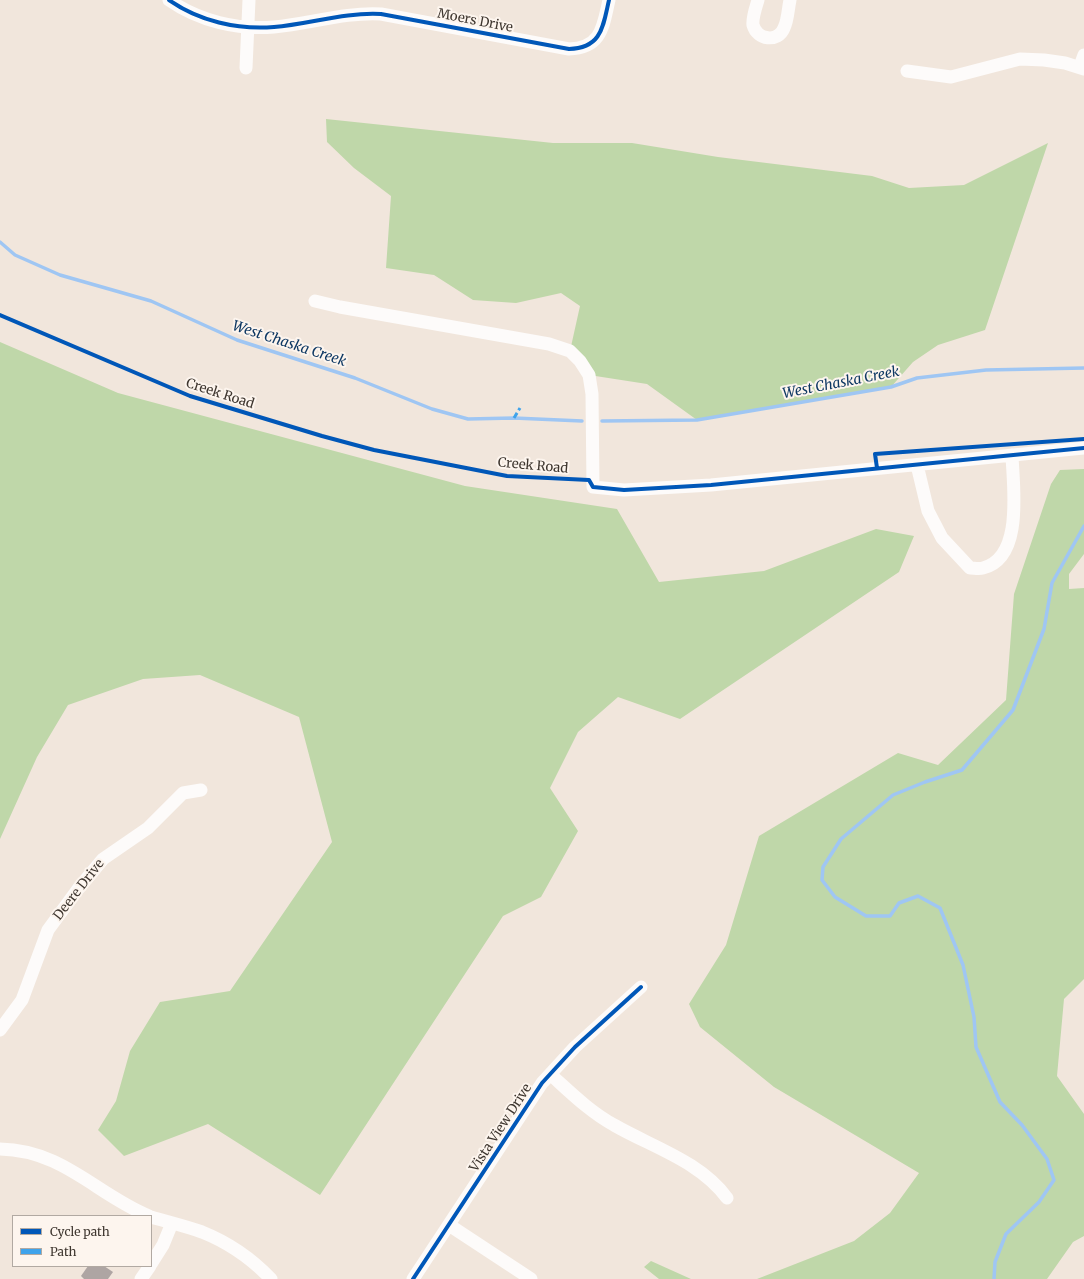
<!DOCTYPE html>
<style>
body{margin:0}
#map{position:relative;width:1084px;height:1279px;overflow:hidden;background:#f1e6dc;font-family:Merriweather,serif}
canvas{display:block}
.legend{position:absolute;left:12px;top:1215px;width:140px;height:52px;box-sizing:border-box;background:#fdf5ee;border:1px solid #b1a9a2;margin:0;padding:5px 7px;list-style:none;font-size:12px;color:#3e362f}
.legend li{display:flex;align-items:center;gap:8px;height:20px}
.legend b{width:20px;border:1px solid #b1a9a2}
</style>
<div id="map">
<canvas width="1084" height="1279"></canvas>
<ul class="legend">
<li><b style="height:5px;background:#0057b8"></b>Cycle path</li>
<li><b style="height:5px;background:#3fa3eb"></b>Path</li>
</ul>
</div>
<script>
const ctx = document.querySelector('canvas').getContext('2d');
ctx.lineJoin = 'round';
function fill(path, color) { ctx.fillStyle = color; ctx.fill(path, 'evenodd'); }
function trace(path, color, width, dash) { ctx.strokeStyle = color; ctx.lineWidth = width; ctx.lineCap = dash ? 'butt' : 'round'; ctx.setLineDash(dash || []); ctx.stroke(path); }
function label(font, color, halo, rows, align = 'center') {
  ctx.font = font + ' Merriweather,serif'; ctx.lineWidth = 4; ctx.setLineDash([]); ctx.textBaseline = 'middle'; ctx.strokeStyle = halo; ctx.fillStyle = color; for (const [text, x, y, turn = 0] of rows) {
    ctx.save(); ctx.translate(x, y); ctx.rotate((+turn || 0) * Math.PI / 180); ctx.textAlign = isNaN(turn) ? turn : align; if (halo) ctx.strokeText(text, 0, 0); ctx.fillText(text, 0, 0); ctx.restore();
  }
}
const forest = new Path2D(`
 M326,119l227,24h79l86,14 154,19 37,12 55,-3 84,-42 -63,187 -47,15 -25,17 -22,25 -194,33 -50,-36 -58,-9 -19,-24 10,-45 -19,-13 -45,10 -43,-3 -39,-25 -48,-7 5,-72 -37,-28 -27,-26z
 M0,342l118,51 347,93 152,23 42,73 105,-11 112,-42 38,7 -15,36 -219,147 -62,-22 -40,35 -28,56 28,43 -37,66 -38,19 -183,279 -112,-71 -84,32 -26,-26 18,-29 14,-50 30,-49 70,-11 102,-149 -33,-125 -99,-42 -57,4 -75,26 -31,52 -37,82z
 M1084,469v85l-15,20v15l15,-1v391l-20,20 -7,77 27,38v122l-11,6 -26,37h-290l97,-38 36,-28 29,-40 -145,-86 -74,-60 -11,-23 37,-59 33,-109 139,-83 40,12 68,-65 8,-106 37,-110 9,-14z
 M651,1261l40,18h-32l-15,-12z`);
const stream = new Path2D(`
 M0,242l15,13 45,20 91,26 86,39 118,38 77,31 36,10 46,-1 68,3
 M602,421l95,-1 194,-33 26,-9 69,-8 98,-2
 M994,1279l1,-17 11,-28 33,-32 15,-22 -7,-21 -25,-34 -22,-23 -24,-55 -2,-30 -11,-52 -23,-57 -22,-12 -19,7 -9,13h-24l-31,-19 -13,-17 1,-13 18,-28 52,-44 32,-13 37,-12 51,-60 31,-81 8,-46 32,-57`);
const building = new Path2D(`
 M88,1266h16l9,6 -5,7h-24l-3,-3z`);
const minor = new Path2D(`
 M169,0c30,21 68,30 105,27 36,-3 70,-15 107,-13l188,35c33,-1 34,-23 40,-49
 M758,0c-2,7 -6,18 -5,25 4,15 25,18 31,3 4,-8 4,-19 6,-28
 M1080,66l4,-11
 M246,68l3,-68
 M907,71l44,6 69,-18 24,1 21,3 19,6
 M315,301l25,6 209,37 21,7 10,10 9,14 3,19 1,93 31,3 87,-5 373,-37
 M917,465l11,46 14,27 28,30c4,0 9,1 13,0 41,-10 30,-82 29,-113
 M0,1030l22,-30 26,-70 30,-41 25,-30 45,-31 35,-35 18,-3
 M550,1074c20,18 40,38 64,51 38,22 86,36 113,73
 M0,1149c63,1 97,46 149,67
 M151,1217c17,5 34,9 51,15 25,10 50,27 69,47
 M449,1225l82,54
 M151,1264l12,-19 9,-22
 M141,1279l9,-13
 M413,1279l129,-196 33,-36 66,-60`);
const quiet = new Path2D(`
 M514,418l6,-10`);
const cycleway = new Path2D(`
 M169,0c30,21 68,30 105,27 36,-3 70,-15 107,-13l188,35c33,-1 34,-23 40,-49
 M0,315l190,81 132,40 52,14 133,26 82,4 4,7 31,3 87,-5 373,-37
 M877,468l-2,-14 209,-15
 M413,1279l129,-196 33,-36 66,-60`);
const streetNames = [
 ["Moers Drive",475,21,11],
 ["Creek Road",220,394,18],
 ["Creek Road",533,466,5],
 ["Deere Drive",79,890,-52],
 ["Vista View Drive",501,1128,-57]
];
const waterNames = [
 ["West Chaska Creek",289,344,18],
 ["West Chaska Creek",841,383,-11]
];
fill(forest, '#bfd7a9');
trace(stream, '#9fc6f3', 3.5);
fill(building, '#aea5a3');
trace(minor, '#fdfbfa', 13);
trace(quiet, '#3fa3eb', 3, [6, 3]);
trace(cycleway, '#0057b8', 4);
label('13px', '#3e362f', '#fdf5ee', streetNames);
label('italic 14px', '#0e3863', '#fdf5ee', waterNames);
</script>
